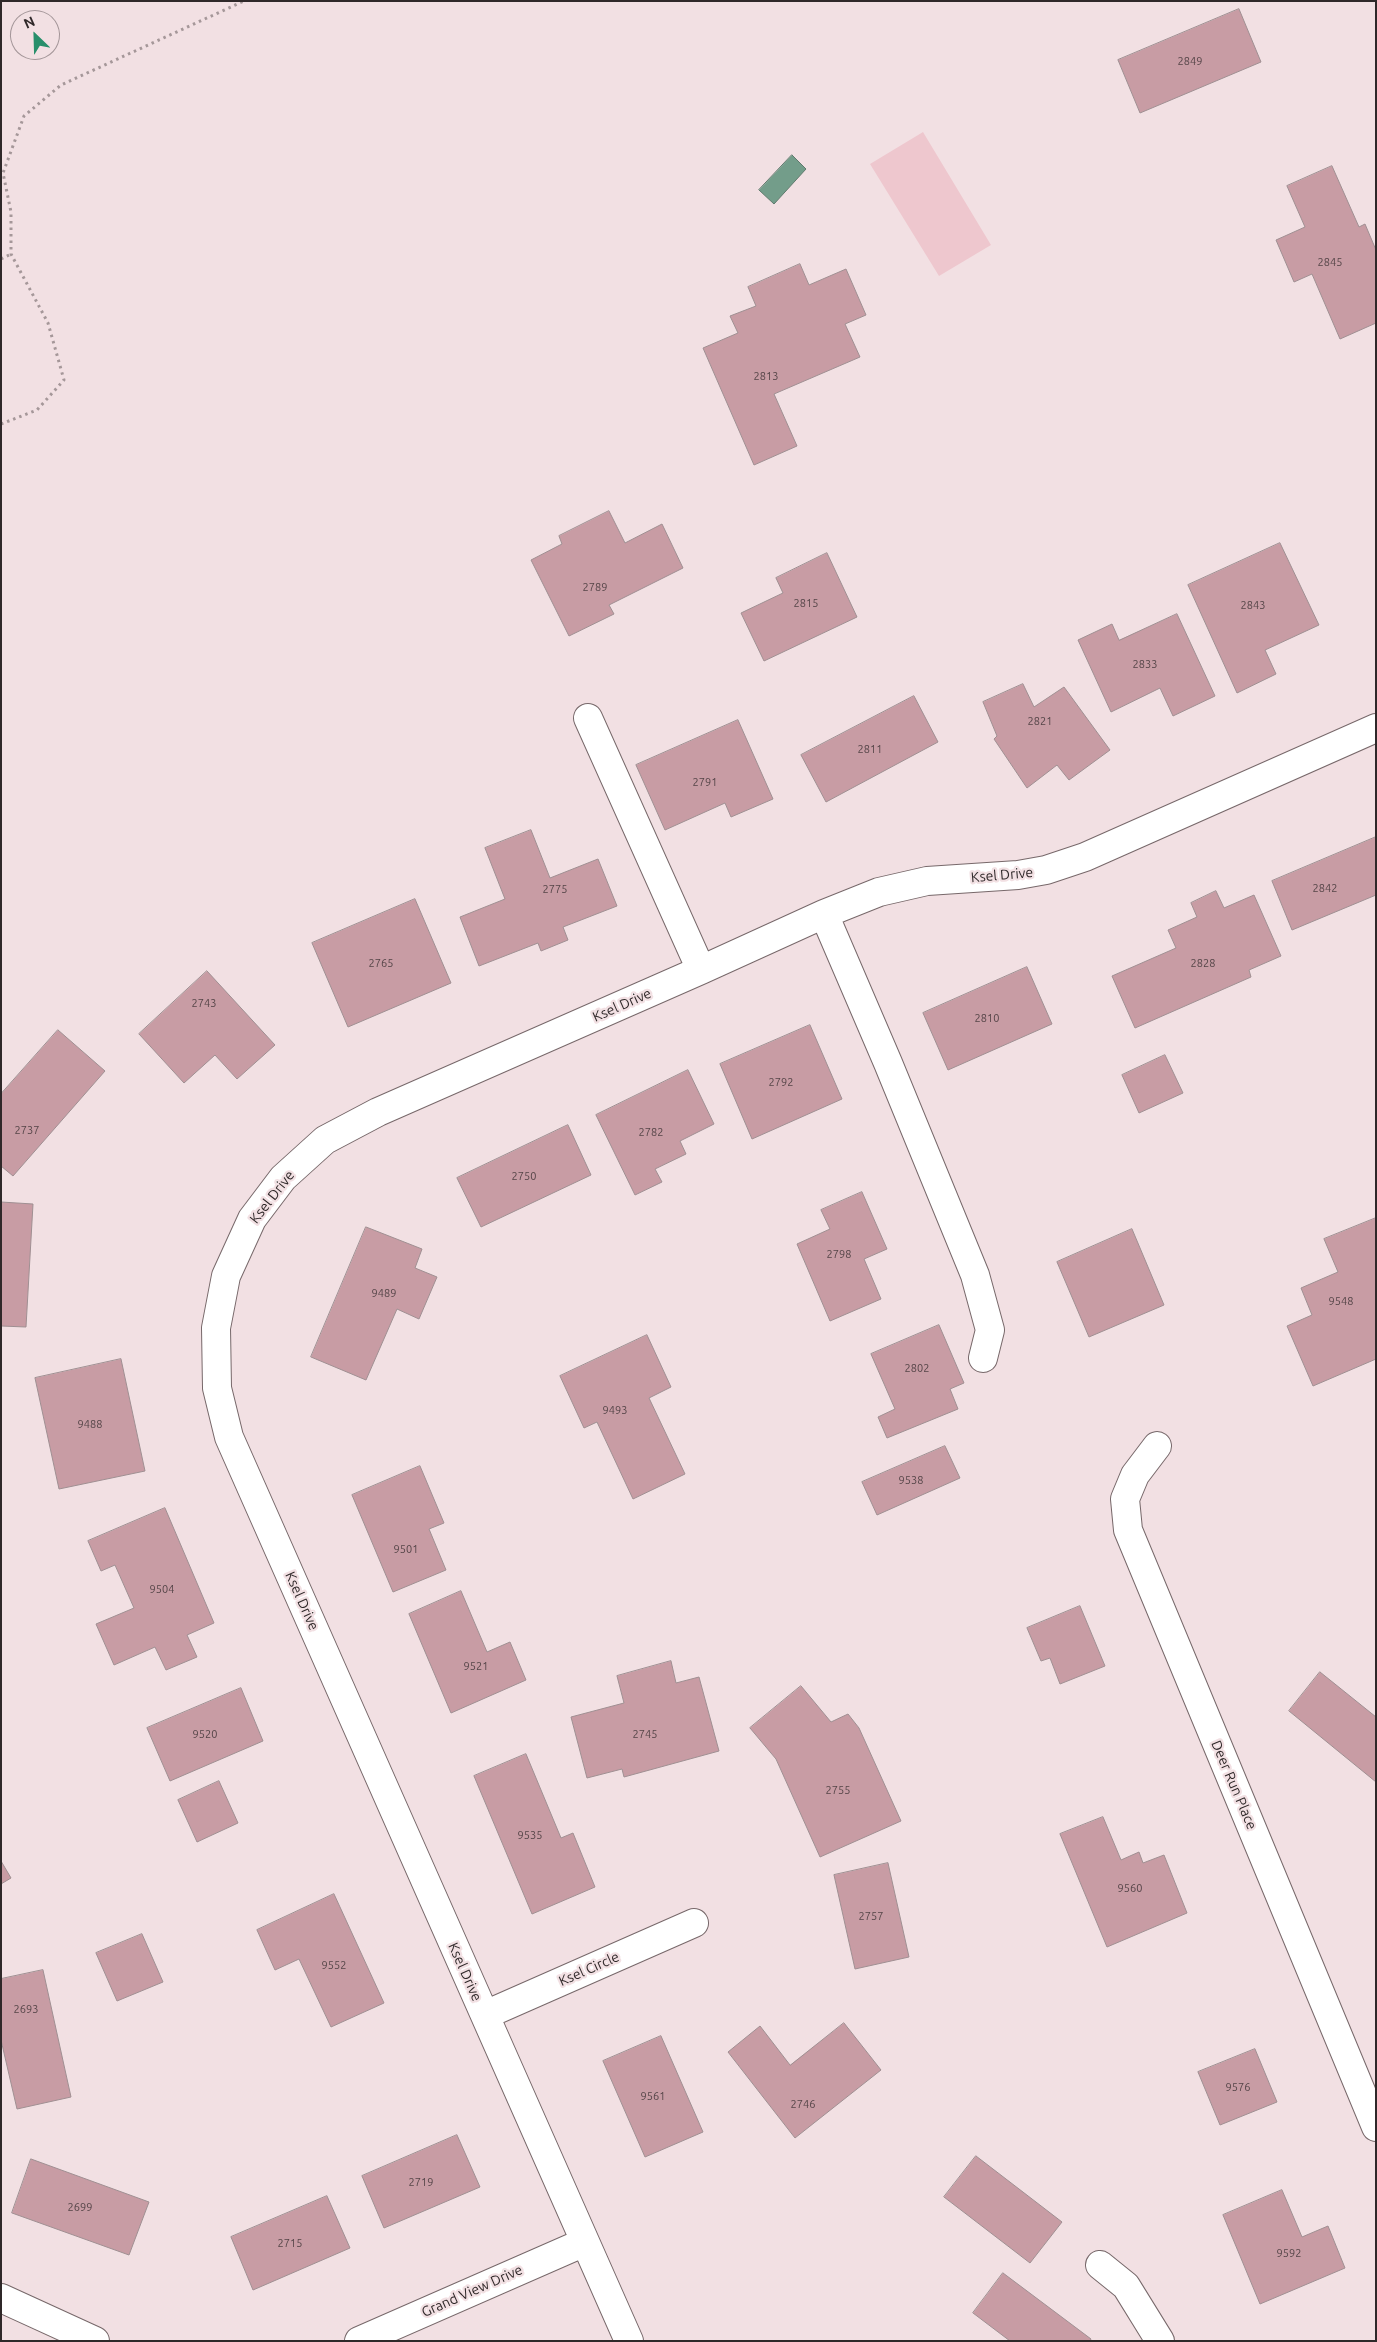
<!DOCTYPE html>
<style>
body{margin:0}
#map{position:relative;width:1377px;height:2342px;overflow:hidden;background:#f2e0e3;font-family:Ubuntu,sans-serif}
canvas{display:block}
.frame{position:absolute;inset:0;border:2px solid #2f2829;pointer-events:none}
.north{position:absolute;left:10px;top:10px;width:50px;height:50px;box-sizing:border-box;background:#f2e0e3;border:1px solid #a49699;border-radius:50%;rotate:336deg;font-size:14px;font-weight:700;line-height:20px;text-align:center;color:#2f2829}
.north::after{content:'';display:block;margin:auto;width:18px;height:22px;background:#288f6b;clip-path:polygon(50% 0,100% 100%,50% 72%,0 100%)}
</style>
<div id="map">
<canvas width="1377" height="2342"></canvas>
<div class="frame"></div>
<div class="north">N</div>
</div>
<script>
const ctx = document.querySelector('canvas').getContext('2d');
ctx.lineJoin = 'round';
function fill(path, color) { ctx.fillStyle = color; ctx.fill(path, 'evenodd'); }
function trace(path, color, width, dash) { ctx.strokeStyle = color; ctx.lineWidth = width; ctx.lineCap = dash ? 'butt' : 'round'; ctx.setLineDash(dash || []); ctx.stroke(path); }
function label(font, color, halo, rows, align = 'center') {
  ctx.font = font + ' Ubuntu,sans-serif'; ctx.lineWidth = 4.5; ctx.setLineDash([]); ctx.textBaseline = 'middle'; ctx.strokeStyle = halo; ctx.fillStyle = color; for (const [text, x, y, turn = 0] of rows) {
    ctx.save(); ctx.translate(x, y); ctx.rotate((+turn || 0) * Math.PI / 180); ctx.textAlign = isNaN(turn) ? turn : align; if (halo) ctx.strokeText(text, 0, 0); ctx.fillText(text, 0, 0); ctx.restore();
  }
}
const green = new Path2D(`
 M923,132l68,113 -52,31 -69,-112z`);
const water = new Path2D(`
 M792,155l14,14 -32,35 -15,-14z`);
const building = new Path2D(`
 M1239,9l22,53 -121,51 -22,-53z
 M1332,166l27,61 6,-3 11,26v73l-36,16 -28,-65 -18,8 -18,-42 29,-13 -18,-41z
 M800,264l9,21 37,-16 20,46 -21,9 15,33 -86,37 23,52 -43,19 -51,-117 35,-15 -8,-17 26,-10 -8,-19z
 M609,511l16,32 37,-19 21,44 -74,37 5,9 -45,22 -38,-76 31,-16 -3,-8z
 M1280,543l39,82 -54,25 11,24 -39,19 -49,-108z
 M827,553l30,64 -93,44 -23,-48 42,-20 -7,-15z
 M1177,614l38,82 -42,20 -13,-28 -49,24 -33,-72 34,-16 7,16z
 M1023,684l11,23 30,-20 46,63 -41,30 -12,-15 -30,23 -33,-49 3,-3 -14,-34z
 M914,696l24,46 -112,60 -25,-47z
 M738,720l35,79 -42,18 -6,-14 -60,27 -29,-65z
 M531,830l19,48 48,-19 19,47 -54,21 5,13 -27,11 -3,-8 -59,23 -19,-49 45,-18 -20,-51z
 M1376,837v58l-84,35 -20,-49z
 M1216,891l8,17 30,-13 27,61 -32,14 2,7 -116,51 -23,-52 64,-28 -8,-18 29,-13 -6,-14z
 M415,899l36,84 -103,44 -36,-84z
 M1027,967l25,57 -104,46 -25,-57z
 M207,971l68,74 -38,34 -22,-24 -31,28 -45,-49z
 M810,1025l32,74 -90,40 -32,-75z
 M58,1030l47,41 -92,105 -12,-10v-72z
 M1165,1055l18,38 -44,20 -17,-38z
 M688,1070l26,54 -34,17 6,13 -31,15 7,13 -27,13 -39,-80z
 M568,1125l23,50 -110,52 -24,-49z
 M862,1192l25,57 -23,10 17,40 -51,22 -33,-77 33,-15 -9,-19z
 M1,1202l32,2 -7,123 -25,-1z
 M1376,1218v141l-63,27 -26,-60 25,-11 -11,-27 37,-16 -14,-33z
 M366,1227l56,22 -7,19 22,9 -18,42 -22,-10 -31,71 -55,-23z
 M1132,1229l32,76 -75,32 -32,-75z
 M939,1325l25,58 -14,6 8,20 -71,29 -9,-21 17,-8 -24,-55z
 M647,1335l24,52 -22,11 36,76 -52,25 -36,-77 -13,6 -24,-52z
 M121,1359l24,112 -86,18 -24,-111z
 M945,1446l15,32 -83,37 -15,-33z
 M420,1466l24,57 -15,6 17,41 -53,22 -41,-97z
 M165,1508l49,115 -27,12 10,22 -31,13 -11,-23 -41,18 -18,-41 38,-16 -19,-43 -14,6 -13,-30z
 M461,1591l26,61 23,-10 16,38 -75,33 -42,-99z
 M1080,1606l25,60 -45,18 -10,-26 -9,3 -14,-33z
 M671,1661l5,22 23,-6 20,74 -95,26 -2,-8 -35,9 -16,-61 53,-14 -7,-27z
 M1320,1672l56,45v65l-87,-71z
 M801,1686l30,36 17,-8 11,14 42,93 -81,36 -44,-98 -26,-31z
 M241,1688l22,53 -93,40 -23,-53z
 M526,1754l35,84 12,-5 22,54 -63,27 -58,-138z
 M219,1781l19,42 -41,19 -19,-42z
 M1103,1817l18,43 18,-8 4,11 21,-8 23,58 -80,34 -47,-113z
 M1,1861l10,17 -10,6z
 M888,1863l21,94 -54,12 -21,-94z
 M334,1894l50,109 -53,24 -32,-68 -24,11 -18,-40z
 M142,1934l21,48 -46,19 -21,-48z
 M43,1970l28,127 -54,12 -16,-69v-61z
 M844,2023l37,47 -86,68 -67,-86 32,-26 30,39z
 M661,2036l42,96 -58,25 -42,-96z
 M1255,2049l22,53 -57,23 -22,-53z
 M457,2135l23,52 -96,41 -22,-52z
 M976,2156l86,66 -32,41 -86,-66z
 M31,2159l118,43 -20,53 -117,-42z
 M1282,2190l20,47 26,-11 17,42 -85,36 -37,-89z
 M327,2196l23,52 -97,42 -22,-53z
 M1003,2273l88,66 -1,2h-80l-37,-28z`);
const path = new Path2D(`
 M1,259l10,-5
 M1,424l36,-14 27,-30 -16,-57 -37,-69v-42l-8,-39 21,-57 37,-31 183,-84`);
const minor = new Path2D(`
 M588,718l113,252
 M824,914l64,149 87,212 15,55 -7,28
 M1157,1446l-22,29 -10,24 3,31 248,597
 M485,2015l209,-92
 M1100,2265l26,21 34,55
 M1,2298l94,43
 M359,2341l226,-99
 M629,2341l-400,-904 -12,-49 -1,-60 10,-52 26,-57 31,-41 42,-38 53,-28 323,-142 123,-56 55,-22 48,-11 91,-6 28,-5 39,-13 291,-129`);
const numberNames = [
 ["2849",1190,61],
 ["2845",1330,262],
 ["2813",766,376],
 ["2789",595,587],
 ["2815",806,603],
 ["2843",1253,605],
 ["2833",1145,664],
 ["2821",1040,721],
 ["2811",870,749],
 ["2791",705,782],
 ["2842",1325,888],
 ["2775",555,889],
 ["2765",381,963],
 ["2828",1203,963],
 ["2743",204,1003],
 ["2810",987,1018],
 ["2792",781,1082],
 ["2737",27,1130],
 ["2782",651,1132],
 ["2750",524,1176],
 ["2798",839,1254],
 ["9489",384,1293],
 ["9548",1341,1301],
 ["2802",917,1368],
 ["9493",615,1410],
 ["9488",90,1424],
 ["9538",911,1480],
 ["9501",406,1549],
 ["9504",162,1589],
 ["9521",476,1666],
 ["9520",205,1734],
 ["2745",645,1734],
 ["2755",838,1790],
 ["9535",530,1835],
 ["9560",1130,1888],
 ["2757",871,1916],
 ["9552",334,1965],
 ["2693",26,2009],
 ["9576",1238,2087],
 ["9561",653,2096],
 ["2746",803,2104],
 ["2719",421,2182],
 ["2699",80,2207],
 ["2715",290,2243],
 ["9592",1289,2253]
];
const streetNames = [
 ["Ksel Drive",1002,875,-5],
 ["Ksel Drive",622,1005,-24],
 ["Ksel Drive",272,1197,-52],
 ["Ksel Drive",302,1601,66],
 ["Deer Run Place",1234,1785,67],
 ["Ksel Circle",589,1969,-24],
 ["Ksel Drive",465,1972,66],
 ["Grand View Drive",472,2291,-24]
];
fill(green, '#eec7ce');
fill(water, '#739d8a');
trace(water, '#5f7a6d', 1);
fill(building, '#c89ca4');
trace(building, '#9f8f92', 1);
trace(minor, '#77686a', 30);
trace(path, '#a59799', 3, [2.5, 4]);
trace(minor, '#fff', 28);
label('11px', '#554548', null, numberNames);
label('14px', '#2f2829', '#f2e0e3', streetNames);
</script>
